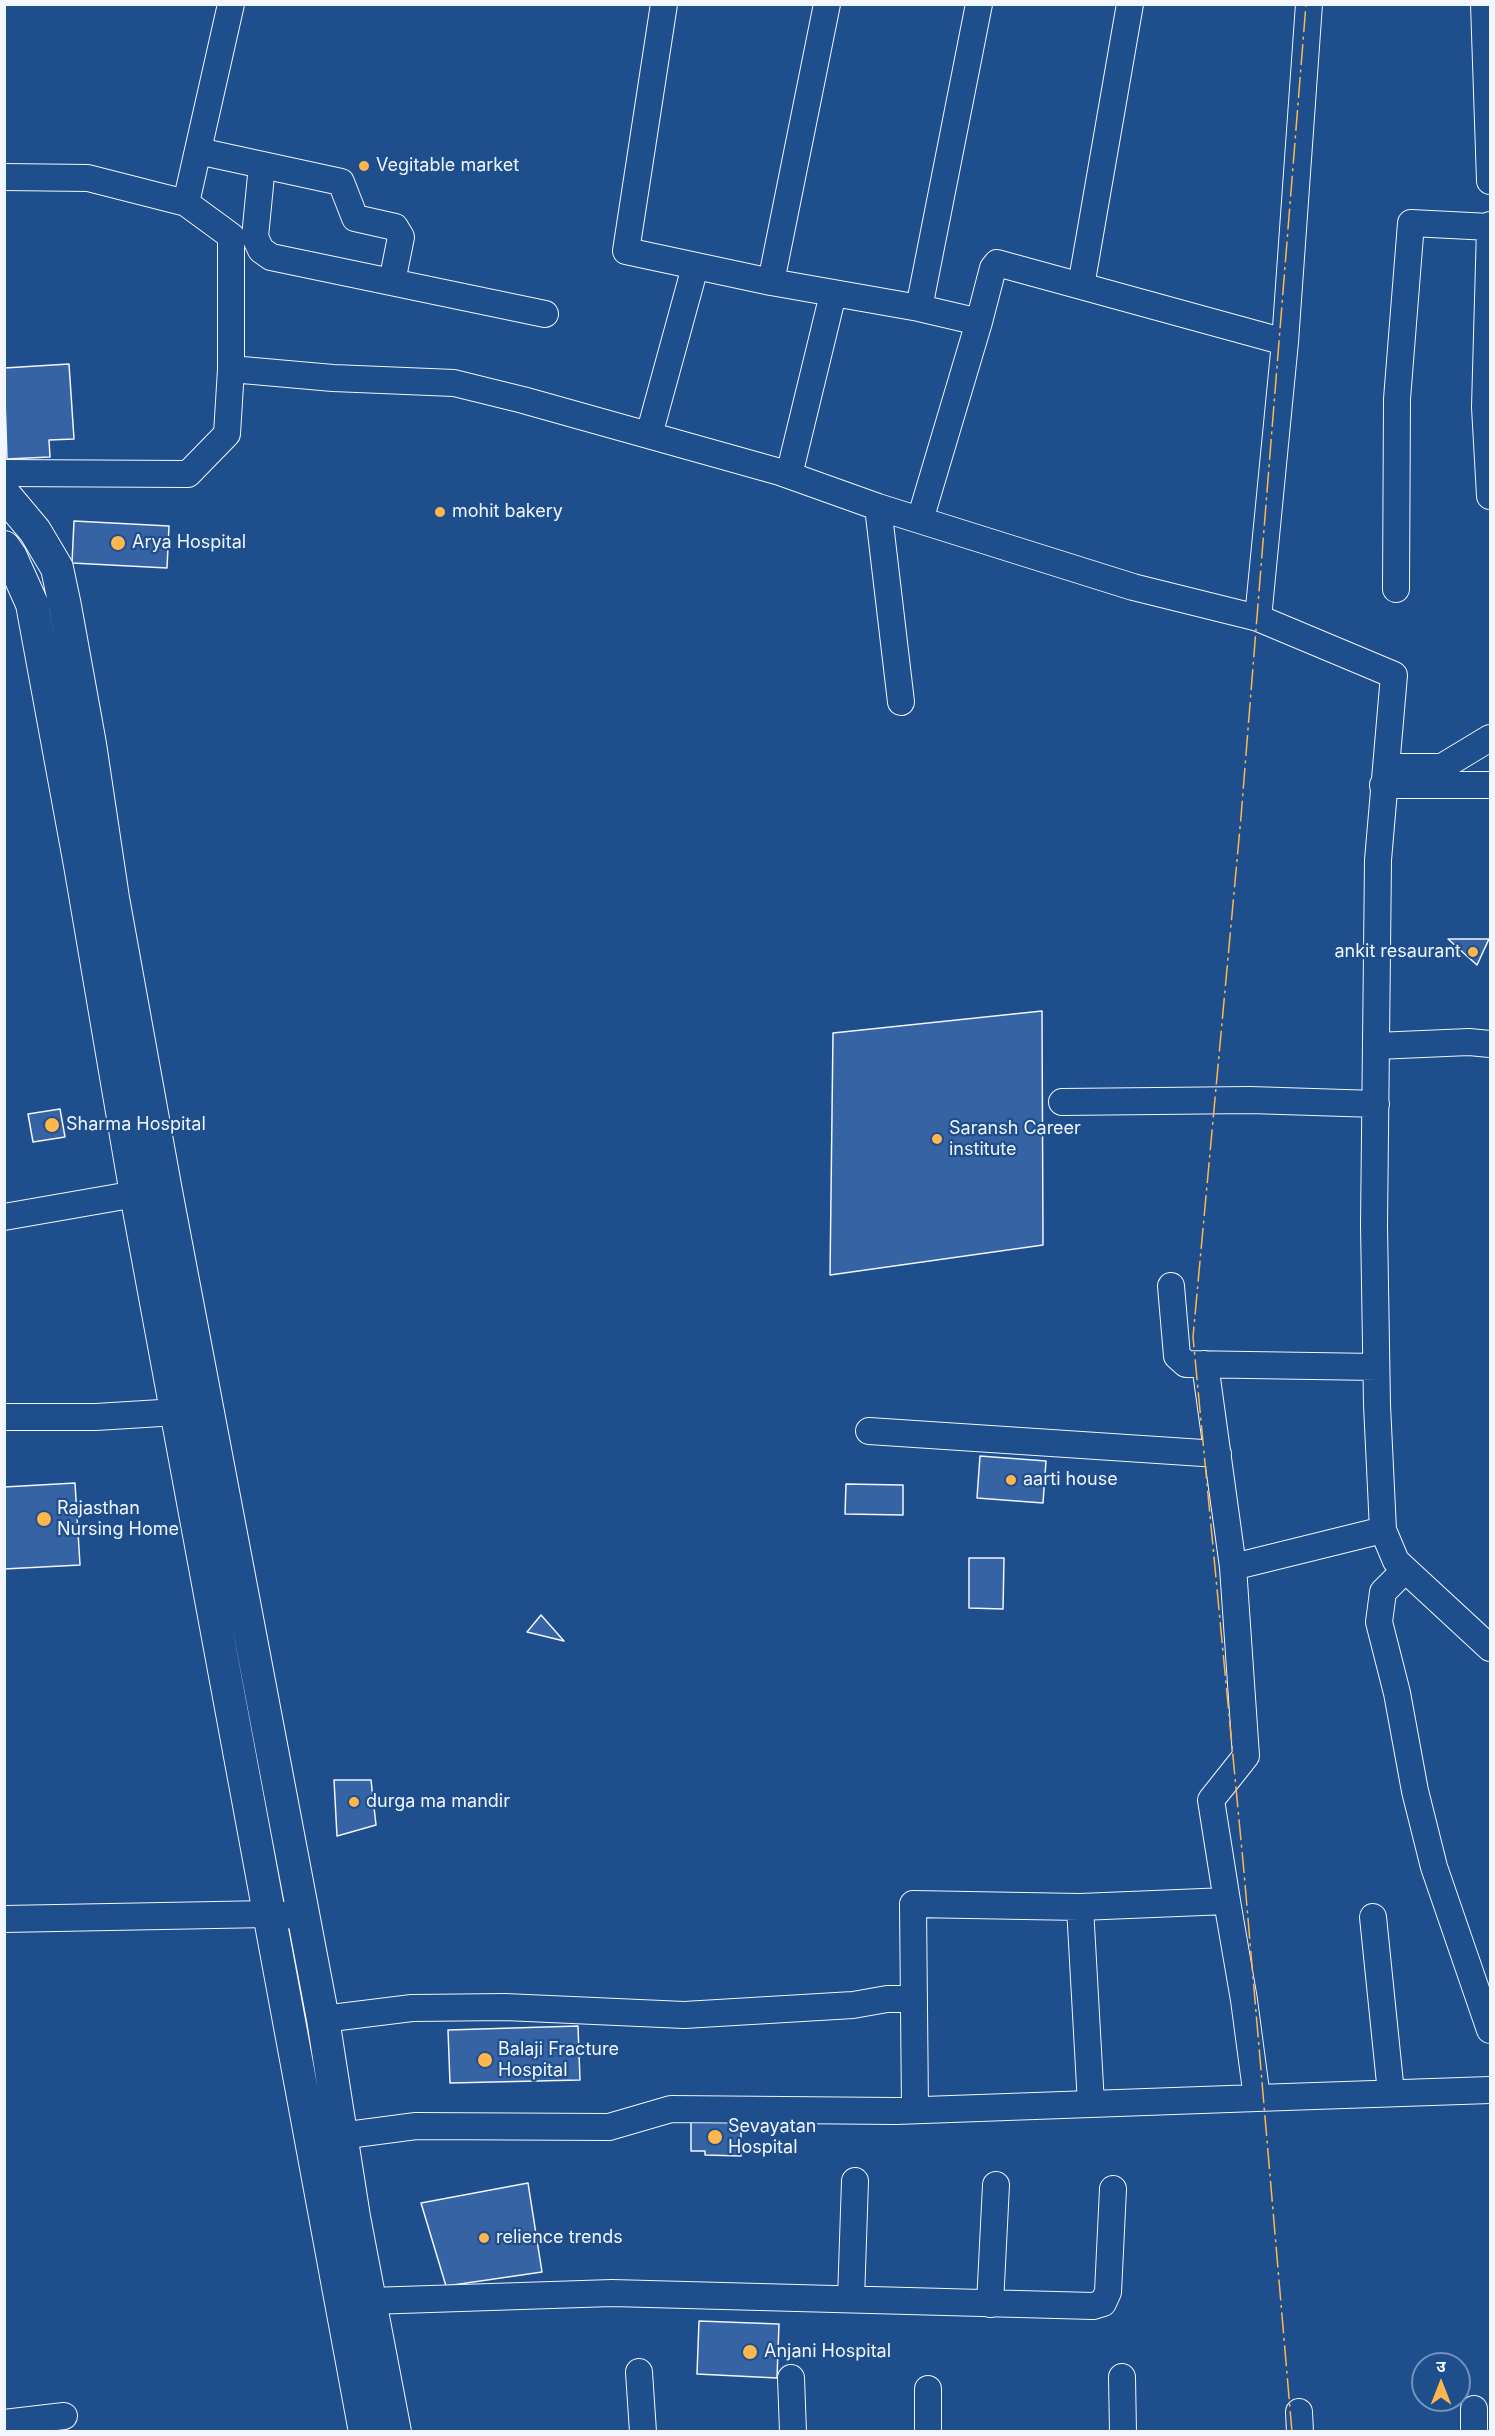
<!DOCTYPE html>
<meta charset="utf-8">
<style>
body{margin:0}
#map{position:relative;width:1495px;height:2436px;overflow:hidden;background:#1f4e8c;font-family:Inter,"Noto Sans Devanagari",sans-serif}
canvas{display:block}
.frame{position:absolute;inset:0;border:6px solid #f2f6ff;pointer-events:none}
.north{position:absolute;left:1411px;top:2352px;width:60px;height:60px;box-sizing:border-box;background:#1f4e8c;border:2px solid #7391ba;border-radius:50%;rotate:0deg;font-size:16px;font-weight:700;line-height:24px;text-align:center;color:#f2f6ff}
.north::after{content:'';display:block;margin:auto;width:21px;height:27px;background:#ffb74d;clip-path:polygon(50% 0,100% 100%,50% 72%,0 100%)}
</style>
<div id="map">
<canvas width="1495" height="2436"></canvas>
<div class="frame"></div>
<div class="north">उ</div>
</div>
<script>
const ctx = document.querySelector('canvas').getContext('2d');
ctx.lineJoin = 'round';
function fill(path, color) { ctx.fillStyle = color; ctx.fill(path, 'evenodd'); }
function trace(path, color, width, dash) { ctx.strokeStyle = color; ctx.lineWidth = width; ctx.lineCap = dash ? 'butt' : 'round'; ctx.setLineDash(dash || []); ctx.stroke(path); }
function label(font, color, halo, rows, align = 'center') {
  ctx.font = font + ' Inter,sans-serif'; ctx.lineWidth = 4.5; ctx.setLineDash([]); ctx.textBaseline = 'middle'; ctx.strokeStyle = halo; ctx.fillStyle = color; for (const [text, x, y, turn = 0] of rows) {
    ctx.save(); ctx.translate(x, y); ctx.rotate((+turn || 0) * Math.PI / 180); ctx.textAlign = isNaN(turn) ? turn : align; if (halo) ctx.strokeText(text, 0, 0); ctx.fillText(text, 0, 0); ctx.restore();
  }
}
const building = new Path2D(`
 M69,364l5,75 -25,1 1,17 -43,2 -3,-91z
 M74,521l95,5 -2,42 -95,-5z
 M1448,939h41l-12,26z
 M1042,1011l1,234 -213,30 3,-242z
 M60,1109l5,28 -32,5 -5,-28z
 M980,1456l66,5 -3,42 -66,-5z
 M75,1483l5,82 -76,4v-82z
 M846,1484l57,1v30l-58,-1z
 M969,1558h35l-1,51 -34,-1z
 M541,1615l23,26 -37,-9z
 M334,1780h37l5,45 -39,11z
 M578,2026l2,54 -130,3 -2,-53z
 M691,2120h50v36l-36,-1v-4h-14z
 M528,2183l14,89 -96,14 -25,-83z
 M699,2321l80,3 -2,54 -80,-4z`);
const minor = new Path2D(`
 M664,4l-38,247 145,31 148,26 60,14 14,-54 4,-5 84,23
 M1130,4l-49,282 204,56
 M1309,4l-24,338 -27,276 136,57 -16,185 -4,365 3,180 6,125 13,31 94,87
 M1484,4l6,177
 M198,151l143,31 14,36 40,9 6,10 -9,45
 M262,165l-7,72 6,13 10,7 274,57
 M4,177l84,1 98,25 45,33v133l-4,65 -39,40 -184,-1
 M186,203l45,-199
 M1490,227l-5,180 5,89
 M771,282l56,-278
 M919,308l60,-304
 M231,369l102,9 121,5 69,17 257,72 98,35 255,80 125,31
 M649,435l46,-168
 M789,475l44,-181
 M878,507l23,195
 M920,520l59,-198
 M1396,589l1,-190 14,-176 79,4v-2
 M1386,767h56l48,-29
 M1383,785h107
 M1376,1046l93,-4 21,2
 M1062,1102l188,-2 126,4
 M4,1217l132,-23
 M1171,1286l6,70 9,8 190,3
 M1205,1364l28,203
 M4,1417h92l81,-5
 M869,1431l349,23
 M1405,1570l-22,22 -4,30 18,71 18,98 19,76 56,163
 M1227,1901l-16,-101 35,-44 -13,-189 150,-37
 M1373,1917l18,176
 M4,1919l264,-5 34,2
 M323,2019l89,-11 93,-1 179,8 169,-10 34,-6h27
 M1257,2098l233,-8
 M915,2110l-2,-206 167,3
 M340,2136l76,-10 193,1 62,-18 225,2 361,-13 -13,-98 -17,-99 -147,6 11,197
 M851,2299l4,-118
 M370,2301l242,-8 481,13 10,-3 5,-11 5,-103
 M990,2304l6,-119
 M639,2372l4,60
 M1122,2377l1,55
 M791,2378l2,54
 M928,2389v43
 M1474,2409v23
 M1299,2412l1,20
 M4,2423l60,-7`);
const major = new Path2D(`
 M4,494l31,37 22,37 8,38 25,138 23,154 53,293 157,828 31,198 41,215
 M4,547l7,10 21,47 48,261 56,329 229,1238`);
const power = new Path2D(`
 M1292,2432l-48,-560 -51,-535 48,-520 65,-813`);
const markers = [
 [364,166,6,"#ffb74d"],
 [440,512,6,"#ffb74d"],
 [118,543,8,"#ffb74d"],
 [1473,952,6,"#ffb74d"],
 [52,1125,8,"#ffb74d"],
 [937,1139,6,"#ffb74d"],
 [1011,1480,6,"#ffb74d"],
 [44,1519,8,"#ffb74d"],
 [354,1802,6,"#ffb74d"],
 [485,2060,8,"#ffb74d"],
 [715,2137,8,"#ffb74d"],
 [484,2238,6,"#ffb74d"],
 [750,2352,8,"#ffb74d"]
];
const poiNames = [
 ["Vegitable market",376,166],
 ["mohit bakery",452,512],
 ["Arya Hospital",132,543],
 ["ankit resaurant",1461,952,"right"],
 ["Sharma Hospital",66,1125],
 ["Saransh Career",949,1129],
 ["institute",949,1150],
 ["aarti house",1023,1480],
 ["Rajasthan",57,1509],
 ["Nursing Home",57,1530],
 ["durga ma mandir",366,1802],
 ["Balaji Fracture",498,2050],
 ["Hospital",498,2071],
 ["Sevayatan",728,2127],
 ["Hospital",728,2148],
 ["relience trends",496,2238],
 ["Anjani Hospital",764,2352]
];
fill(building, '#3563a3');
trace(building, '#f2f6ff', 1.5);
trace(minor, '#f2f6ff', 28);
trace(major, '#f2f6ff', 34);
trace(minor, '#1f4e8c', 26);
trace(major, '#1f4e8c', 32);
trace(power, '#ffb74d', 1.5, [21, 4.5, 3, 4.5]);
for (const [x, y, r, color] of markers) { const dot = new Path2D(); dot.arc(x, y, r, 0, 2 * Math.PI); ctx.fillStyle = color; ctx.fill(dot); trace(dot, '#1f4e8c', 2); }
label('18px', '#f2f6ff', '#1f4e8c', poiNames, 'left');
</script>
